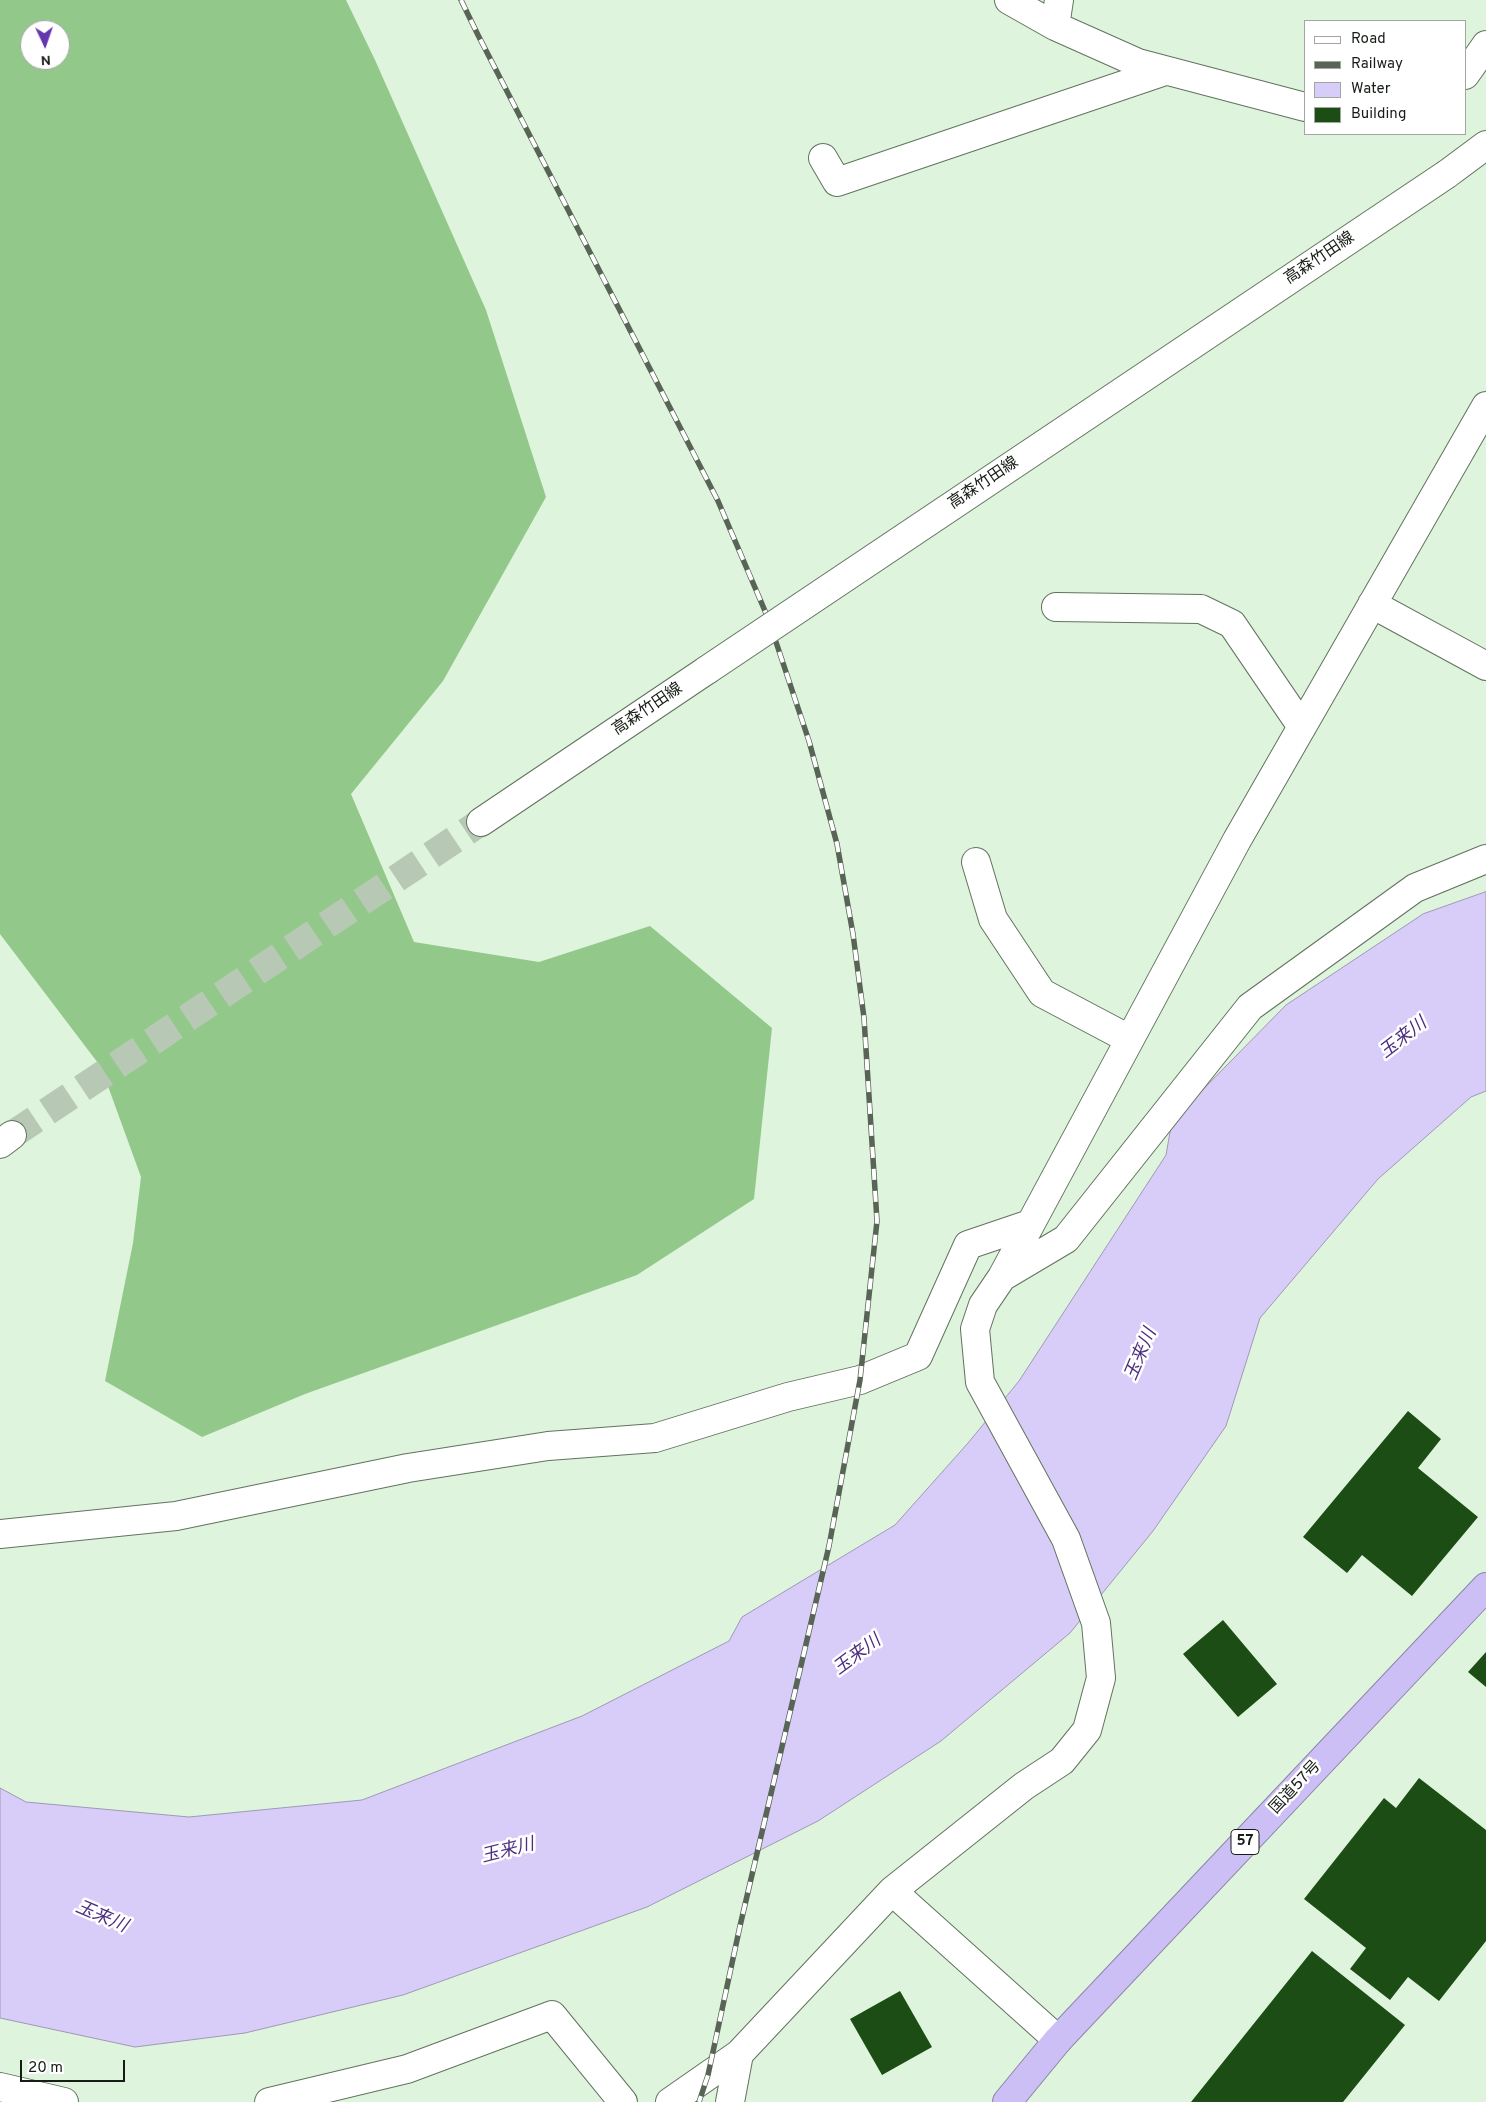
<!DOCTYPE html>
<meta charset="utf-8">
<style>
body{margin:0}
#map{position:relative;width:1486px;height:2102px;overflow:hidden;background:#dff4dc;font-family:Overpass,sans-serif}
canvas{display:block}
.legend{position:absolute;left:1304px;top:20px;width:162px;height:115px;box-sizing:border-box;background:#fff;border:1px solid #a2a5a1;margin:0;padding:6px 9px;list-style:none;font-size:15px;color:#161d15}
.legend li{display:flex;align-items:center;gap:10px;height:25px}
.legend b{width:25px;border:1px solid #a2a5a1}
.north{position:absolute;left:20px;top:20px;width:50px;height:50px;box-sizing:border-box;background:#fff;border:1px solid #a2a5a1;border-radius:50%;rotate:177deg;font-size:14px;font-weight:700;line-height:20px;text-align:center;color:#161d15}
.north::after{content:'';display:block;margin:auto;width:18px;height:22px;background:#6437ae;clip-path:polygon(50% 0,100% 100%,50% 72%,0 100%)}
.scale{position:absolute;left:20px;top:2060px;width:105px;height:22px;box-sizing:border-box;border:2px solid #161d15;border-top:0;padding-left:6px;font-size:15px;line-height:18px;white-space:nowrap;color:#161d15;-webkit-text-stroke:4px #fff;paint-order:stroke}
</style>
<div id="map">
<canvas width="1486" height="2102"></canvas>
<ul class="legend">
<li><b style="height:6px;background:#fff"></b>Road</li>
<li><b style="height:6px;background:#586456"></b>Railway</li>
<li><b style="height:14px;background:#d8cdf9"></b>Water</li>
<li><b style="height:14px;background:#1b4d15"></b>Building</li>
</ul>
<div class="north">N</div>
<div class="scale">20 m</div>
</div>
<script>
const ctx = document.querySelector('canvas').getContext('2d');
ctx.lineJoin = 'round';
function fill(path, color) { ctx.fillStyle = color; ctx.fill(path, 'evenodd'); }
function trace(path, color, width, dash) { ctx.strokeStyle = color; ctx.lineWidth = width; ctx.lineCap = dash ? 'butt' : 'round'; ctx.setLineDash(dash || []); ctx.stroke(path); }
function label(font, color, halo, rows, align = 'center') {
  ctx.font = font + ' Overpass,"Noto Sans JP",sans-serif'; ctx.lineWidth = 5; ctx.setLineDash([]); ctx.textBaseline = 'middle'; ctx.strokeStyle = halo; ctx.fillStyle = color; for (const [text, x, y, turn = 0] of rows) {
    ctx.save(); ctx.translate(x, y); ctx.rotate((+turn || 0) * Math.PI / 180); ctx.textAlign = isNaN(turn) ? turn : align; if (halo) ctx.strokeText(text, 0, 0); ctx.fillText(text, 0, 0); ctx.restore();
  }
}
const forest = new Path2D(`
 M0,0h346l29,60 111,250 60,187 -103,184 -92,113 63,148 125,20 111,-36 122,102 -18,171 -117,76 -332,119 -103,43 -97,-56 28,-138 8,-66 -40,-110 -101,-133zM30,30h30v30h-30z`);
const water = new Path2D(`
 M1486,892v199l-15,6 -93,82 -118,139 -34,108 -73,105 -83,102 -129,108 -123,80 -171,86 -244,88 -158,38 -110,14 -135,-29v-230l26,14 163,15 173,-17 220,-84 147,-75 13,-24 153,-92 73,-82 51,-62 147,-226 6,-34 114,-116 137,-91z`);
const building = new Path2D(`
 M1408,1411l33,28 -23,29 60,49 -66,79 -50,-41 -15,18 -44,-36z
 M1223,1620l54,64 -39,33 -55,-63z
 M1486,1652v35l-18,-15z
 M1419,1778l67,52v111l-47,60 -31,-24 -18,23 -40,-31 16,-21 -62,-49 80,-101 12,10z
 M1312,1951l93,74 -62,77h-152z
 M900,1991l32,56 -50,28 -32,-56z`);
const secondaryTunnel = new Path2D(`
 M12,1135l469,-313`);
const street = new Path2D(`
 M1009,0l46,26 83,37 167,44
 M1055,26l4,-26
 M1465,75l21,-30
 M823,158l14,24 328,-111
 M1372,604l114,62
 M1056,607l145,2 31,15 70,103
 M976,862l17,57 49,74 87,46
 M1002,1277l64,-38 184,-232 165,-119 71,-29
 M0,1534l176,-18 232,-48 140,-22 107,-8 133,-41 72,-17 58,-24 50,-111 62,-21
 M892,1891l166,149
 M0,2087l64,15
 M269,2102l138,-33 145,-54 71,87
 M670,2102l69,-48 153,-163 132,-105 38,-25 25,-31 14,-52 -5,-55 -30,-84 -86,-157 -5,-53 8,-24 19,-28 235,-437 249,-434
 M730,2102l9,-48`);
const secondary = new Path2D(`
 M1447,174l39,-29
 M481,822l226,-152
 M0,1144l12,-9`);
const highway = new Path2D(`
 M1007,2102l51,-62 428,-453`);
const rail = new Path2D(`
 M461,0l17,35 240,466 50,117 41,123 28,103 16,90 11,84 13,203 -17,159 -31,166 -89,380 -32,149 -9,27`);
const secondaryBridge = new Path2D(`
 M707,670l740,-496`);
const shields = [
 [1245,1842,28]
];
const shieldNames = [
 ["57",1245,1842]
];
const streetNames = [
 ["高森竹田線",1320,259,-34],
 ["高森竹田線",984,484,-34],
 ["高森竹田線",648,710,-34],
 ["国道57号",1296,1788,-47]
];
const waterNames = [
 ["玉来川",1404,1039,-38],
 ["玉来川",1142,1355,-67],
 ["玉来川",858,1656,-37],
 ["玉来川",508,1852,-14],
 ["玉来川",101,1918,23]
];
fill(forest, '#93c88b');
fill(water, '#d8cdf9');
trace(water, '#9e98b5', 1);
fill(building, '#1b4d15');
trace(secondaryTunnel, '#b7c9b4', 28, [28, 14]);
trace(street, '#61735e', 30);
trace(secondary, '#61735e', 30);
trace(highway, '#8c86a7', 30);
trace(street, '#fff', 28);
trace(secondary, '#fff', 28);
trace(highway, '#ccbff6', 28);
trace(rail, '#586456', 5.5);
trace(rail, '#fff', 4, [11]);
trace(secondaryBridge, '#61735e', 30, []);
trace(secondaryBridge, '#fff', 28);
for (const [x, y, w] of shields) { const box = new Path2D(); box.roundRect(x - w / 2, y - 12.5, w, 25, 4); ctx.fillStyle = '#fff'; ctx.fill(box); trace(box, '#161d15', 1); }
label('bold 15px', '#161d15', null, shieldNames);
label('16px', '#161d15', '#fff', streetNames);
label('italic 18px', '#4c2f80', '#fff', waterNames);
</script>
